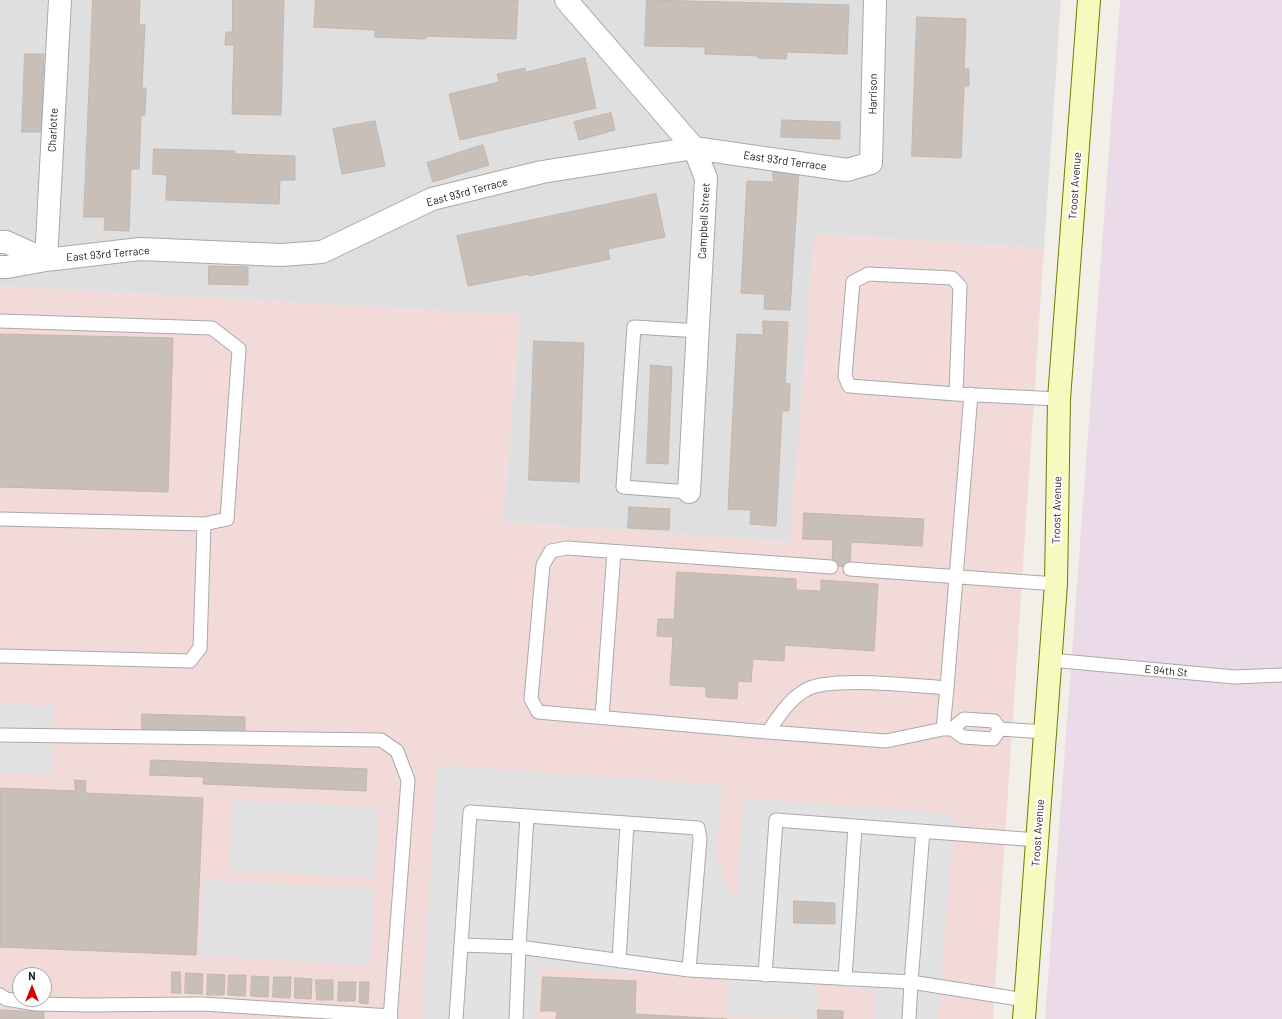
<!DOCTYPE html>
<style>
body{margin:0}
#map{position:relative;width:1282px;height:1019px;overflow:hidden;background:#f2efe9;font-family:Barlow,sans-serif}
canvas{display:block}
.north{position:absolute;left:12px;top:967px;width:40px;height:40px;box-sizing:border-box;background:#fff;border:1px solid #a7a7a7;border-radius:50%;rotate:0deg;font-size:11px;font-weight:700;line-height:16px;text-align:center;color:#222}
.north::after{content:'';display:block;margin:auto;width:14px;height:18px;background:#d40000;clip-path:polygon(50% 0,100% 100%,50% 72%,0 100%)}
</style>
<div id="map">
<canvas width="1282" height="1019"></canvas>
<div class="north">N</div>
</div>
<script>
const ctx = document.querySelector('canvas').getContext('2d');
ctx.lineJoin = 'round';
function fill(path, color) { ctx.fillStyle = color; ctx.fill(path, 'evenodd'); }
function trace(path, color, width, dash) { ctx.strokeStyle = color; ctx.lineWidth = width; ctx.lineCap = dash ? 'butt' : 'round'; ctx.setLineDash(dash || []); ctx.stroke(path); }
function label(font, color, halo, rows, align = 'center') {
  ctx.font = font + ' Barlow,sans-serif'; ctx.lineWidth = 4; ctx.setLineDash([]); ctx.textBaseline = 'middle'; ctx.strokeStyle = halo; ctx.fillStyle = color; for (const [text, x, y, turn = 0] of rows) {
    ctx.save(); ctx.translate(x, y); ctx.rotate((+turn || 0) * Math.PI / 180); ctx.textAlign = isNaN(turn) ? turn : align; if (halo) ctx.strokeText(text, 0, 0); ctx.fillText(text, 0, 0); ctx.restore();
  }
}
const residential = new Path2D(`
 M0,0h1061l-17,248 -229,-14 -24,308 -288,-20 17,-207 -520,-29z`);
const commercial = new Path2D(`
 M814,234l230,14 -51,771h-993v-733l520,29 -17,207 287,20zM20,975h24v24h-24z`);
const industrial = new Path2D(`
 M1120,0h162v1019h-237z`);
const parking = new Path2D(`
 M0,703l53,3 -2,69 -51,-3z
 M437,765l285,20 -6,69 15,40 3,2 3,-2 6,-96 211,16 -16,205h-63l1,-29 -58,-5 -2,34 -89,-3 2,-38 -189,-10 -4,51h-114z
 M233,800l146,7 -4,71 -146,-8z
 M204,880l170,9 -4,76 -170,-9z`);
const building = new Path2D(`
 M93,0h47l-1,25h6l-3,63h4l-1,27h-4l-2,54h-8l-2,62 -25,-1 1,-13h-21z
 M233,0h51l-3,115 -49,-1 2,-69h-9l1,-13h6z
 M316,0h202l-2,39 -90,-3v3l-51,-2v-7l-61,-3z
 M647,0l202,5 -2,49 -60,-2 -1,7 -28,-1v-2l-53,-2v-7l-60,-1z
 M917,17l49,2 -2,50h5v17h-5l-3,72 -49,-2z
 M25,54h19l-3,78h-19z
 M585,58l11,50 -136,32 -11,-46 50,-12 -2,-8 28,-6 1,4z
 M611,113l4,17 -36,10 -5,-18z
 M782,120l58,2v17l-59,-2z
 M375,121l10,45 -43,8 -9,-45z
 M483,145l6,20 -56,17 -6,-19z
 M154,149l81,2v3l60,2v24h-15l-1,24 -113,-4 1,-25 -14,-1z
 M773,168l26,1 -9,141 -26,-1 1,-15 -24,-1 6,-112 26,1z
 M656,194l9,43 -57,12 2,10 -81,17v-2l-61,12 -11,-50z
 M209,266l39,1v18l-39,-1z
 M763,321l25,1 -3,61 5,1 -1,27h-7l-6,115 -26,-2 1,-14 -23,-1 9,-175 26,1z
 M0,334l173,4 -5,154 -168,-5z
 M534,341l50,2 -5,139 -50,-2z
 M651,365l21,2 -4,97 -21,-1z
 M629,507l41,2 -1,21 -41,-2z
 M804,513l120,6 -2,27 -71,-4 -1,25 -18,-1 1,-26 -30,-1z
 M677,572l119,7v11l25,1v-11l57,4 -4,67 -89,-6 -1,16 -31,-2 -2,23 -13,-1 -1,18 -31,-2v-10l-36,-2 3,-48 -16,-1 1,-17h16z
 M142,714l103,3v17l-103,-3z
 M151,760l216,9 -1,22 -163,-7 1,-7 -54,-2z
 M75,780l11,1 -1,12 118,5 -7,157 -196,-8v-159l75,3z
 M794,901l41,2v21l-41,-1z
 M172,972h8l1,21h-9z
 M186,973l17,1 -1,20 -17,-1z
 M208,974l17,1 -1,20h-17z
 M229,975h17l-1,21 -17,-1z
 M252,976l17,1 -1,20 -17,-1z
 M274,977h17l-1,21 -17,-1z
 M543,977l93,4 -1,33 92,5h-171l1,-8h-16z
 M295,978l17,1 -1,20 -16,-1z
 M316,980h17v20h-16z
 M339,982h17l-1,19h-17z
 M360,982h9l-1,22 -8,-1z
 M0,1010l44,2v7h-44z
 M818,1010l25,1v8h-25z`);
const service = new Path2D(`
 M0,321l212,7 27,21 -12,170 -23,5
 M956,394l4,-108 -8,-8 -84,-4 -15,8 -8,94 4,10 107,8 103,5
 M689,492l-66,-5 11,-160 65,4
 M0,519l204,5 -4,124 -10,13 -190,-5
 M831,567l-264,-19 -16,3 -8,14 -12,134 7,13 230,20 118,9 57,-12h9l11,8 30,2 7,-10
 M850,569l206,15
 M1051,660l184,17 47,-2
 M602,717l12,-165
 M943,729l4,-41
 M952,729l12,-10 30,2 6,8
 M1000,729l45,3
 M768,732c10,-15 20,-31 36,-41 22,-16 113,-5 143,-3l24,-294
 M0,735l381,5 16,11 11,29 -18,239
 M461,945l58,2 8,-131
 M619,961l8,-138
 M765,975l11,-155 261,20
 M845,979l10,-153
 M0,995l6,4 30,5 53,1 113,-1 189,12
 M456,1019l14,-207 228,16 2,11 -11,131 222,12 12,-151
 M516,1019l3,-72 170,23
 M909,1019l2,-37 114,18`);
const minor = new Path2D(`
 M566,0l128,148 12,30 -17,314
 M0,242h6l40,18
 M46,260l14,-260
 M0,267h7l39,-7 94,-11 141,6 41,-3 110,-53 110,-27 152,-24 153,22 24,-7 4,-163`);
const secondary = new Path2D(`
 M1024,1019l32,-435 3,-185 30,-399`);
const streetNames = [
 ["Harrison",873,94,-89],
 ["Charlotte",53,130,-87],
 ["East 93rd Terrace",785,161,8],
 ["Troost Avenue",1075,186,-86],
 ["East 93rd Terrace",467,192,-15],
 ["Campbell Street",704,221,-87],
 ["East 93rd Terrace",108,254,-5],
 ["Troost Avenue",1057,510,-89],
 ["E 94th St",1166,671,5],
 ["Troost Avenue",1038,833,-86]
];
fill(residential, '#e0dfdf');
fill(commercial, '#f2dad9');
fill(industrial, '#ebdbe8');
fill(parking, '#e2e2e2');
fill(building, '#c7bfb8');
trace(building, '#c4b6ab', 1);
trace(service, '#a9a9a9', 15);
trace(minor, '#a9a9a9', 24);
trace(secondary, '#707d05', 24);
trace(service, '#fff', 13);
trace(minor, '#fff', 22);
trace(secondary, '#f7fabf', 22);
label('11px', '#222', '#fff', streetNames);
</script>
